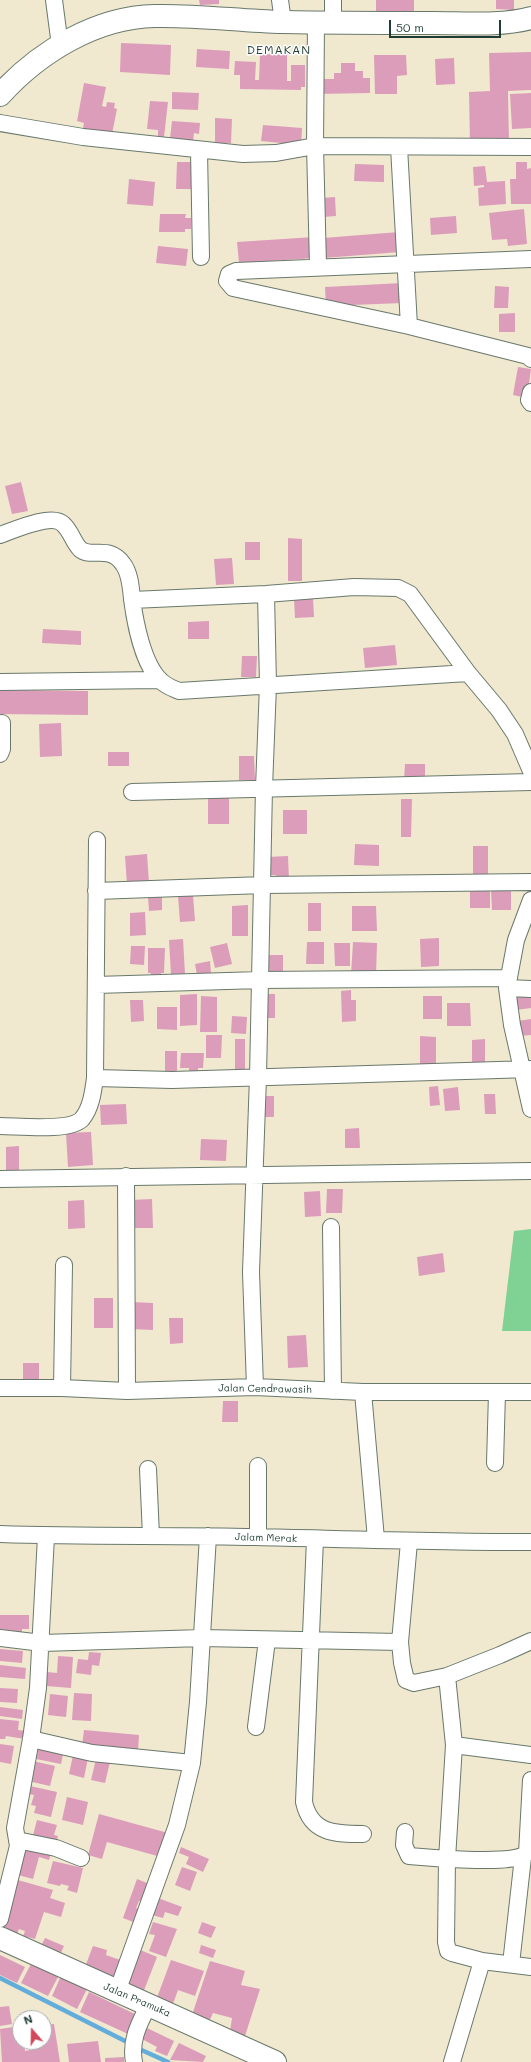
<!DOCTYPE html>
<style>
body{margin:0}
#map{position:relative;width:531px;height:2062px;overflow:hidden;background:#f1e8d0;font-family:Mali,sans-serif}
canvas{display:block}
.north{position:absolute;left:12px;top:2010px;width:40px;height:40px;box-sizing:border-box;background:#fff;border:1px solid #a5b1ae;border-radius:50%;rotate:340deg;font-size:11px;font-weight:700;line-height:16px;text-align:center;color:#1f3d34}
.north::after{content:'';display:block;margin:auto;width:14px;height:18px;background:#d1495b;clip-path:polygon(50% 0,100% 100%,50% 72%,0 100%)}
.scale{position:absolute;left:389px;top:20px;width:112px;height:18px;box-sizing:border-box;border:2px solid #1f3d34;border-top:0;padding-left:5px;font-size:12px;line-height:14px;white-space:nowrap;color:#1f3d34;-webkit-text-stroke:3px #fff;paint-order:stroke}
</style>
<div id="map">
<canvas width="531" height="2062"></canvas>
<div class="north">N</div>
<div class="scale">50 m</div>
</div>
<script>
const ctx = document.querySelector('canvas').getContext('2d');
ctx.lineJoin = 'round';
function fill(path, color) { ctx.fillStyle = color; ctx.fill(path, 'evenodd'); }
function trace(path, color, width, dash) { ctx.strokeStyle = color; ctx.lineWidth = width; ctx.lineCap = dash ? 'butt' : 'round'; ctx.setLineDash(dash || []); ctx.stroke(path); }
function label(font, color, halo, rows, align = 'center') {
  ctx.font = font + ' Mali,sans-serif'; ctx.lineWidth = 3; ctx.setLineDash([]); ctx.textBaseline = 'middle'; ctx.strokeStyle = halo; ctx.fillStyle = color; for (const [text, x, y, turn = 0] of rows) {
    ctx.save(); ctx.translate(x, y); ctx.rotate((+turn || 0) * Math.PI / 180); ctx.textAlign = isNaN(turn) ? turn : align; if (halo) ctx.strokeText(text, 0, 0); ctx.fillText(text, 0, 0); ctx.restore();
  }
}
const green = new Path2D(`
 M531,1229v102h-29l12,-100z`);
const stream = new Path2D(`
 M0,1978l131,66
 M137,2048l31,14`);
const building = new Path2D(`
 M199,0h20v4l-19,1z
 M376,0h38v11l-38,1z
 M496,0h18v10l-18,-1z
 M121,43l50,2 -1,30 -50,-3z
 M197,49l33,2 -1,18 -33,-2z
 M531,52v38l-23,1 1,52 -39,1 -1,-52 21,-1 -1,-38z
 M260,54l27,1v26h4v-16h14v22h-4v3l-61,-1v-14h-6l1,-14 21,1 -1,18h4z
 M374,55h32l1,20 -10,1v18h-22z
 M454,58l1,26 -19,1 -1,-26z
 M341,63h14v8h8v7h7v15l-53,1v-15h17v-6h7z
 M84,83l22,4 -4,19 4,1 1,-5 8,1 -1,5 3,1 -6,30 -29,-6 2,-10 -7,-2z
 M172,92l27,1 -1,17 -26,-1z
 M531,93v35l-19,1 -2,-35z
 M150,101l18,1 -4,35 -6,-1v-6l-11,-1z
 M215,118l17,1 -1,24h-12v5h-4z
 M172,121l28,2 -1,11 -5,-1 -1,8 -23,-2z
 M263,125l39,3 -1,17 -40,-4z
 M177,162h16l-1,27h-16z
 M516,162h11v7l4,-1v36h-20l-1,-25h6z
 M355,164l29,1v17l-30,-1z
 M485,166l2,16 18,-1 1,23 -27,2 -1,-18 6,-1v-2l-10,1 -1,-19z
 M129,179l26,3 -2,24 -26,-2z
 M335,197l1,19 -13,1 -1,-19z
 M524,209l3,35 -19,2 -1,-7 -15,1 -3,-27z
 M160,214h26l-1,4h6v11h-6v3h-26z
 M456,216l1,17 -26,2 -1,-17z
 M399,232l1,20 -76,6 -1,-20z
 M314,237l1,21 -76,5 -2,-21z
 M158,246l30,3 -2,17 -30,-3z
 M402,283l1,20 -77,3 -1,-19z
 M495,286l14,1 -1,21h-14z
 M515,313v19h-16v-18z
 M518,367l13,2 -4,29 -14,-3z
 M21,482l7,29 -16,3 -7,-28z
 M288,538l14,1v42h-14z
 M245,542h15v18h-15z
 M232,558l2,26 -18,1 -2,-26z
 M313,598l1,19 -19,1 -1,-19z
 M209,621v18h-21v-17z
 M43,629l38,2v14l-39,-2z
 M395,645l2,20 -32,3 -2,-20z
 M242,656h15l-1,21h-15z
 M0,690l88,1v24l-88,-1z
 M61,723l1,33 -22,1 -1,-33z
 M108,752h21v14h-21z
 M239,756h15l1,24h-16z
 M405,764h20v17h-21z
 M229,797v27h-21v-26z
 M401,799h11l-1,38h-10z
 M283,810h24v24h-24z
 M355,844l24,1v21l-25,-1z
 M473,846h15v28h-15z
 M147,854l2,29 -22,2 -2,-29z
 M288,856l1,24h-13v-5h-10v-18z
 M470,889h20v19h-20z
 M491,889h20v21h-19z
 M193,895l2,26 -15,1 -2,-26z
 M162,896v14l-13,1 -1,-14z
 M308,903h13v28h-13z
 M248,905v31h-16v-30z
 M352,906h24l1,25h-25z
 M145,912l1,23 -16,1v-23z
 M439,938v28l-18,1 -1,-28z
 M183,939l2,35 -14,1 -2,-35z
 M307,942h17v22h-18z
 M353,942l24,1 -1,33 -25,-1z
 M227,943l5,21 -17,4 -5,-21z
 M334,943h16v23h-15z
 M131,946h14l-1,19 -14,-1z
 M148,948h17l-1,25h-3v5h-10v-5h-3z
 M264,955h19v22h-19z
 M210,961l1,12 -14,2 -2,-11z
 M351,990v10h5v21l-14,1 -1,-31z
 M531,992v16l-15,2 -3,-15z
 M197,994v31l-17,1v-31z
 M263,994h12v24h-13z
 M201,996l16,1v35h-17z
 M423,996h19v23h-19z
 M130,1000h13l1,21 -13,1z
 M447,1003h23l1,23h-24z
 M157,1007h20v23l-20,-1z
 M232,1016l15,1 -1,17 -15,-1z
 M531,1019v16l-12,1 -1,-15z
 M206,1035h16l-1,23h-15z
 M420,1036l16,1v30h-16z
 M235,1039h10v30h-10z
 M485,1039v25h-13v-24z
 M165,1051h12v22h-12z
 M181,1053h23l-1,15h-5v6h-9v-6h-9z
 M438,1086l2,19 -10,1 -1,-19z
 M458,1087l2,23 -15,1 -2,-22z
 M484,1094h11l1,20h-11z
 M262,1096h12v21h-13z
 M126,1104l1,20 -26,1 -1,-20z
 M359,1128l1,20h-15v-19z
 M91,1132l2,33 -25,2 -2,-34z
 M201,1139l26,1 -1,21 -26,-1z
 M19,1146v25h-13v-24z
 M327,1189h16l-1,24h-16z
 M320,1191l1,25 -16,1 -1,-25z
 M152,1199l1,29h-23v-28z
 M84,1200l1,28 -17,1v-28z
 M443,1253l2,19 -26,4 -2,-19z
 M94,1298h19v30h-19z
 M132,1302l21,1v27l-22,-1z
 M169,1318h14v25l-13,1z
 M306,1335l2,32 -20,1 -1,-32z
 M23,1363h16v18l-16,-1z
 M223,1401h15v21h-16z
 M0,1615h29v14h-7v7h-19l1,-7h-4z
 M0,1649l23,2 -1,12 -22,-2z
 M89,1652l12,1 -2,13 -7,-1 -1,10 -15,-2 2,-14 10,1z
 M58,1656l15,1 -2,31 -25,-2 1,-14 10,1z
 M0,1665l26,3 -1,11 -25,-2z
 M0,1688l18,1 -1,14 -17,-1z
 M74,1693l18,1 -1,27 -19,-1z
 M50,1694l18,2 -2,21 -18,-2z
 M0,1707l23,3 -1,9 -22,-3z
 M0,1719l19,2 -1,9 8,1 -1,8 -19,-3 -1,3h-5z
 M84,1730l55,5 -1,16 -56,-5z
 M0,1744l14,2 -3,18 -11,-2z
 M39,1745l25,5 -3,14 -25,-5z
 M73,1755l15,3 -4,20 -15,-4z
 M96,1759l14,3 -5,21 -14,-3z
 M33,1761l22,5 -5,20 -22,-5z
 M30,1786l27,6 -6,25 -17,-4 2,-7 -5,-1 3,-10 -6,-1z
 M67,1797l21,5 -5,23 -21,-5z
 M99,1814l69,19 -7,24 -54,-15 -5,17 -14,-4z
 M37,1820l20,5 -3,10 4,1 -2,9 -24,-6z
 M27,1846l24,7 -2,7 -10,-3 -6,22 -15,-4z
 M181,1847l28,12 -6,13 -17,-8 3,-7 -10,-4z
 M53,1861l30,7 -6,25 -10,-3 2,-4 -8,-2 -1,2 -13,-3z
 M182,1867l15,5 -7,19 -15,-6z
 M137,1879l15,6 -6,18 -7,-2 -3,7 5,2 -5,13 -13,-5z
 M18,1880l35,10 -3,8 15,5 -4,14 -17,-5 -9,27 -12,-3 2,-5 -6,-2 -3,8 -14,-4z
 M158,1898l24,9 -4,9 -13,-4 -2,6 -11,-3z
 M153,1922l24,7 -11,28 -17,-6 6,-16 -6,-1z
 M202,1922l14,5 -5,11 -13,-5z
 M45,1938l19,8 -4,9 -19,-9z
 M201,1945l15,5 -3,8 -14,-5z
 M93,1946l14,4 -1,5 20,7 -6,17 -35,-12z
 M138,1949l19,8 -14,36 -20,-8z
 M0,1955l25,12 -8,16 -17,-8z
 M171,1960l33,11 -9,25 -17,-6 -7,19 -16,-6z
 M210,1961l35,10 -4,14 19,4 -15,47 -15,-5 2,-13 -19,-5 -5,11 -17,-6z
 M31,1964l27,13 -10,19 -27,-13z
 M61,1976l26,13 -10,20 -25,-13z
 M89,1992l48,23 -9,19 -48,-22z
 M9,2006l3,18 -12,2v-19z
 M54,2024l6,38h-58l-2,-33 20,-3v16h4l1,9 10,-2 -2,-7h11v-17z
 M147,2028l27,13 -7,15 -12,-5 2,-4 -15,-8z
 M98,2041l3,21h-32l-2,-18z
 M179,2043l27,13 -3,6 -33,-2z
 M124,2057v5h-19v-4z`);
const minor = new Path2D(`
 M54,0l6,46
 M280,0l3,22
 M333,0v23
 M316,22l-1,124 3,120
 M0,123l83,14 160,17 33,-1 39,-7 216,1
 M399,147l10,179
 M199,151l2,106
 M531,259l-295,12 -7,3 -2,7 6,7 176,38 119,30 3,3
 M531,392l-2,8 2,3
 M0,535c14,-5 52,-22 63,-11 8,7 10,18 17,25 11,10 29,-5 43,15 7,9 8,24 9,35 3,23 11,66 29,82 5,5 11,7 18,10l289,-18
 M132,600l134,-6 88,-7 44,1 12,6 58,79 31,37 16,24 16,37
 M0,682l159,-2
 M0,754l2,-5v-26
 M132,792l399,-10
 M96,891l167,-6 268,-3
 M531,900l-15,40 -9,48 5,37 19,84
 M96,985l164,-5 248,-2
 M507,988l24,1
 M95,1078l77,2 359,-11
 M0,1126c18,0 70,6 82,-7 9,-11 11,-26 13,-41l2,-238
 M126,1176l1,215
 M0,1179l531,-8
 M331,1227l2,164
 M255,1387l-4,-115 7,-195 6,-289 4,-103 -2,-91
 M0,1388h62l65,3 128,-4 108,5h168
 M62,1388l2,-123
 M363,1392l13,147
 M495,1463l2,-70
 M148,1469l3,67
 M0,1534c85,3 171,1 256,3 92,2 183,5 275,5
 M258,1537v-71
 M315,1539l-11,263c7,32 32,32 59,32
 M0,1638l42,5 160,-5 198,4 9,-100
 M400,1642l2,21 4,17 8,3 33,-7
 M256,1727l11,-87
 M31,1739l61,14 100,10
 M454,1745l77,10
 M531,1780l-4,73c-12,11 -62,6 -80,6l-1,83 2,9 4,2 30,8 49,6
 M405,1832l-1,13 5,11 38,3 7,-114 -7,-69 53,-21 31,-14
 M17,1840l39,8 25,10
 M0,1919l18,-73 -3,-18 16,-89 7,-51 8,-152
 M511,1964l12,-107
 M117,1992l60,-167 15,-62 6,-61 10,-166
 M134,2062c-4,-22 5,-38 15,-58
 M452,2062l30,-101`);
const secondary = new Path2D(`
 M0,95c39,-43 96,-78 155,-79 43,-1 85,5 128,6 50,1 101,1 151,1 30,0 68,3 97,-5
 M0,1938l275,124`);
const streetNames = [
 ["Jalan Cendrawasih",265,1389,1],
 ["Jalam Merak",266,1538,2],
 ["Jalan Pramuka",137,2000,23]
];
const quarterNames = [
 ["DEMAKAN",279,50]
];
fill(green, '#80d294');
trace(stream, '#63addb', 4.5);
fill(building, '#dc9dba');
trace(minor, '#68796b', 18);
trace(secondary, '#68796b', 24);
trace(minor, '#fff', 16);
trace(secondary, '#fff', 22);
label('10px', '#1f3d34', '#fff', streetNames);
ctx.letterSpacing = '1px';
label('12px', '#1f3d34', '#fff', quarterNames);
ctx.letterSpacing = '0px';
</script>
